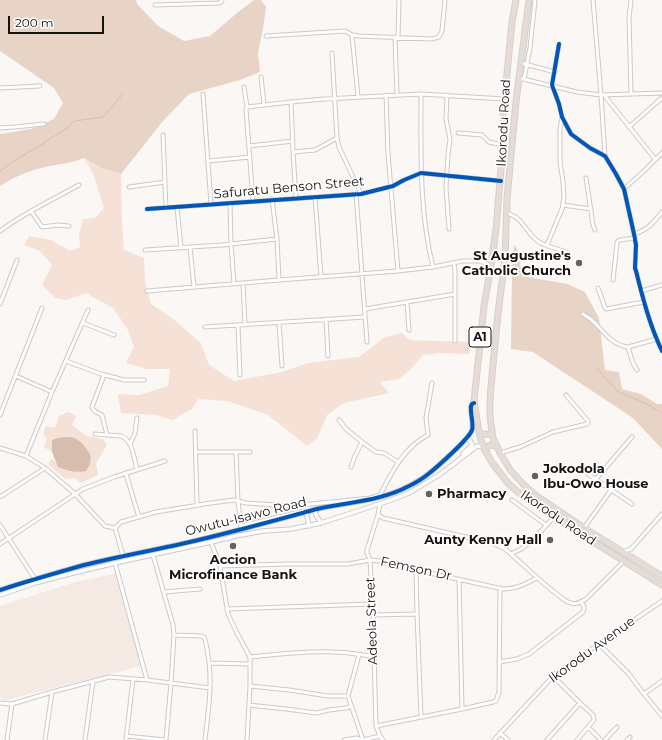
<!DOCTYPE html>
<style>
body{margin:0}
#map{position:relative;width:662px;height:740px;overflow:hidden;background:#fbf7f5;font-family:Montserrat,sans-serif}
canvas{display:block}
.scale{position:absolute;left:8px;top:16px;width:96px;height:18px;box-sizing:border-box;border:2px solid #161210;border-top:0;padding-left:5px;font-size:12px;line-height:14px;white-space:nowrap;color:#161210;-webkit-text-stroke:3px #fff;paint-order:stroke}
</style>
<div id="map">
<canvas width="662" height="740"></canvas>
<div class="scale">200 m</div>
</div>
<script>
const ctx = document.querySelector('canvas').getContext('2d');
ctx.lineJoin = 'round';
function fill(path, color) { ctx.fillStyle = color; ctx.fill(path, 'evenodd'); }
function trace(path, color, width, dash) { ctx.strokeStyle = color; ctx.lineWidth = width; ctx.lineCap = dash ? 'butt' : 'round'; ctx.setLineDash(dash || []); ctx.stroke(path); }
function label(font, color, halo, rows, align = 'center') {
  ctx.font = font + ' Montserrat,sans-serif'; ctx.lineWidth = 3.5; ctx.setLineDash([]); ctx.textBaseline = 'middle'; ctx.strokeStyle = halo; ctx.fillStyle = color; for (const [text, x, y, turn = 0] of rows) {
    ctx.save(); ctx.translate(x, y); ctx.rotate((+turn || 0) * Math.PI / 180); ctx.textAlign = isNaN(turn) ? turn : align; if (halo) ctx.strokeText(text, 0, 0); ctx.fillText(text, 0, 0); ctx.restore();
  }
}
const built = new Path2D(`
 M116,573l25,93 -139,35 -2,-6v-89l72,-23z`);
const green = new Path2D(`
 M84,158l20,11 17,5 1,48 2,28 20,8 1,24 6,22 21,14 29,25 8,22 25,16 48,-9 26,-9 51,-6 26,-20 17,-4 8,7 61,2 -2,12 -29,-1 -17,2 -13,15 -11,9 -19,3 9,11 -45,10 -17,12 -10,24 -10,7 -39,-31 -40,-14 -30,-2 -6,10 -20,11 -15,-5 -36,-2 -3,-19 21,1 29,-9 2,-17h-23l-21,-6 8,-16 -7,-19 -14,-20 -27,-15 -20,7 -11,-2 -13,-13 10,-20 -12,-14 -16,-6 5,-9 22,4 19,11 10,-4 -1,-13 4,-15 12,-1 9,-10 -11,-35z
 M69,412l7,4 -4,9 14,11 17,3 4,6 -11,18 2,12 -17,8 -6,-5 -10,1 -17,-15 3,-5 4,2 3,6 -6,-27v12l-8,-5 3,-9 -4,-4 3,-8 9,2 4,-12z`);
const forest = new Path2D(`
 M0,0h136l1,4 21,22 26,15 26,-5 27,-23 17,-13h7l5,7 -3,22 -5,24 2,19 -20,8 -51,14 -26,27 -42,53 -17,-5 -20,-11c-14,6 -29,6 -43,10 -15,4 -29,10 -41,18v-52l31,-5 23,-10 9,-16 -9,-15 -54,-37z
 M514,244l4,7 4,25 45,8 18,8 14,26 6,52 14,2 3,17 19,5 16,10h5v45l-29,-31 -100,-66 -22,-3 1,-74z`);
const water = new Path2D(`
 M66,437c3,0 7,0 10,2 3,1 7,5 9,8 8,9 7,15 1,24 -10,2 -18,0 -28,-4l-6,-15v-12l6,-2z`);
const stream = new Path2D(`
 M0,171l17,-12 27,-16 23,-15 7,-7 29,-4 20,-23
 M597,368l20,23 30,13 15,9`);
const minor = new Path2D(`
 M593,0l8,95 4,61
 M155,5l64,-2 2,-1 1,-2
 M352,35l6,62
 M266,36l79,-5 7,4 7,1 73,3 7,-2 3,-6 3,-31
 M395,37l2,58
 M398,37l1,-37
 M559,44l-7,41 7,19 3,13 9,17 19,14 15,8 11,18 8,15 10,45 2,11 -1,23 1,3c7,28 14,55 26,80
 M332,53l5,85 2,9 22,47
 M521,63l34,9
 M261,77l3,27
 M519,78l58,14 24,3 61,-2
 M524,79l6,-31 5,-48
 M244,87l3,20 -1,2 7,92
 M0,88l40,-2
 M203,94l8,110
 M421,94c0,58 -2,117 12,173
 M631,94l-2,-77 2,-17
 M386,95l2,59 10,117
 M447,95l-1,24 4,20 -2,16 -2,32 3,42
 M604,95l51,64
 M291,102l2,50 3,46
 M247,107l44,-5 33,-3 97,-5 84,5
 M629,127l27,-24 6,-5
 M0,128l15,-1 29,-3
 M458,133l24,2 7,7 14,3
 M163,135l3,73
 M249,146l44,-5
 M293,152l22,-2 22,-12
 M208,161l42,-4
 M586,178l7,47 2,5
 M129,187l36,-5
 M624,189l21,-19 17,-17
 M356,194l11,148
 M315,197l6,80
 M272,199l5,40 2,41
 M230,203l1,41 3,40
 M563,205l28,4
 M177,207l4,41
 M147,209l214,-15 32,-8 11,-6 17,-7 80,8
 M31,211l11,16 16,-2 11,1
 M506,212c5,3 10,4 14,9 6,6 11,16 19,21 8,5 19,7 28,10
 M0,231c24,-18 52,-31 79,-46
 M634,234c15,-5 18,-10 28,-22
 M547,245l15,-36 2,-11 -1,-16 -3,-20v-32l2,-13
 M190,247l4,40
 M145,250l77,-5 55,-6
 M454,263l1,9v69
 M613,280l4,-37 1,-2 2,-1 15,-2
 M243,283l2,42
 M598,288l7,20 1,1 38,-7
 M147,291l132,-11 119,-9 35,-4 30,-6h16l12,4
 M641,291l21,-6
 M407,302l2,28
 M0,304l17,-44
 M365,309l90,-15
 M583,314c5,3 9,6 13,10 9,10 17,21 32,23l5,16 4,7
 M326,319l2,37
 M83,323l31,12
 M279,323l3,43
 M238,326l2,49
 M205,327l160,-10
 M628,347l29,-8
 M66,361l35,13 23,6h20
 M104,375l-12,32c1,5 6,6 10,8l5,20
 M16,376l36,16
 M0,415l42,-107
 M339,420l7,9 16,13 14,10 8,1 14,9
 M195,431l2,73
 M95,434l26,2c12,4 13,23 16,34
 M130,444l5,-11 2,-15
 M0,448l26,8 19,12 30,26 30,32 10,2 8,28
 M196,452h54
 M236,452l2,49 3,26
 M500,453l20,-6 33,-15 34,-8 1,-2v-1l-22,-26
 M26,456l26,-64 36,-82
 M351,467l4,-11 7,-14
 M126,474l13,43
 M588,474l44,30
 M596,479l36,-42
 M380,496v-1c12,-23 24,-48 48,-60l-2,-17 6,-35
 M0,497l45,-29
 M512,500l34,25
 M380,503l-2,12 -11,35v3l3,7 3,55 3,111 4,10 3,4
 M378,515l5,3 13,3 83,19c10,2 18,4 26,9 18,15 34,32 53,46 4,3 8,7 13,8 5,2 10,-1 15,-4l38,-38
 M0,525l35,54
 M241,526l62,-15
 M115,528l6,-6 35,-10 55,-9 23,-3 12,3 46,3 78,-8 10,-3
 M584,528l27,-38
 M211,542l9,24 8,48 9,19 13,24v29l-3,54
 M0,544l83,-55 31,-12 51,-16
 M624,553l1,-2 6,-2 31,-35
 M511,554l10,-5 11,-8 22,-24
 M153,555l20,70 1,10 -3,48 -5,57
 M115,563l32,117
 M220,566l68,-2h60l22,-4 10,1 36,9 87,19c14,0 22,-5 34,-11
 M416,570l1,44 4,103
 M459,579l3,130
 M164,592l36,-3
 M227,609l145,-5
 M373,615l44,-1
 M174,635l27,1 3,1 1,3c2,7 3,14 4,22 3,26 -1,52 -4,78
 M599,644l29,29 16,21 18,22
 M359,655l-11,41 15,44
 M250,657c28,-3 56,-6 84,-5 13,0 27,3 40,4
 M499,662l18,-3 12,-5 54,-42c2,-4 1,-6 -2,-10
 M209,663l41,1
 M553,676l27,27 13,12 1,5 -17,20
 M250,686l39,4 39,6h20
 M644,694l18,-13
 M0,703l12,1 40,-12 57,-15 38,3 63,8
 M249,705l37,4 31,4 12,-3 17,-2 5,-2
 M376,726l86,-17 31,-7 3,-1 3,-9 1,-104
 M588,727l13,13
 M500,733l8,7
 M126,736l39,4
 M7,740l5,-36
 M45,740l7,-48
 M85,740l8,-59
 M126,740l7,-61
 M344,740l12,-2 7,2 17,-4
 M494,740l62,-67 106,-72
 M547,740l33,-37
 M605,740l12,-13
 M627,740l3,-3`);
const tertiary = new Path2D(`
 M463,454l9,-9 -2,-5h-5
 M315,510l1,5 5,8
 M306,512l3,14
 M0,590c28,-9 56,-17 84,-25 32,-8 65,-14 97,-21 45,-10 88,-22 132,-34 32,-8 66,-8 96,-24 6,-3 13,-7 18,-11 9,-7 42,-36 45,-45 2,-7 -2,-16 -1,-24l1,-2 2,-1
 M0,595l35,-12 34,-9 55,-13 87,-19 30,-7 22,-4 28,-2 30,-6 70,-23 18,-7 30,-18 38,-29 6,1`);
const trunk = new Path2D(`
 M516,0l-4,22 -9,92v31l-7,84 -5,36 -7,41 -10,95 5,31 4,15 10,17 15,19 13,12 33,22 108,68
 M529,0l-13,102 -9,97 -2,60 -7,54 -7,73 -1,17v12l1,9 2,14 7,15 11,18 12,13 12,11 49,33 78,48
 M479,432c5,3 9,4 13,-1
 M486,452l1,-5 3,-2 7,1`);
const cycleway = new Path2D(`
 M559,44l-7,41 7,19 3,13 9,17 19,14 15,8 11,18 8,15 10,45 2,11 -1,23 1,3c7,28 14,55 26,80
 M147,209l214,-15 32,-8 11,-6 17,-7 80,8
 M0,590c28,-9 56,-17 84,-25 32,-8 65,-14 97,-21 45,-10 88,-22 132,-34 32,-8 66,-8 96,-24 6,-3 13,-7 18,-11 9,-7 42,-36 45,-45 2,-7 -2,-16 -1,-24l1,-2 2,-1`);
const markers = [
 [579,263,4,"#666260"],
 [535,476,4,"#666260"],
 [429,494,4,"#666260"],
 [550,540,4,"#666260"],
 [233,546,4,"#666260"]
];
const shields = [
 [480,337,22]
];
const shieldNames = [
 ["A1",480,337]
];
const streetNames = [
 ["Ikorodu Road",504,123,-87],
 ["Safuratu Benson Street",289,188,-5],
 ["Owutu-Isawo Road",246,517,-14],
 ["Ikorodu Road",558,518,34],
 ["Femson Dr",416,569,12],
 ["Adeola Street",372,621,-92],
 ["Ikorodu Avenue",592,650,-36]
];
const poiNames = [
 ["St Augustine's",571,256],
 ["Catholic Church",571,271],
 ["Jokodola",543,469,"left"],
 ["Ibu-Owo House",543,484,"left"],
 ["Pharmacy",437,494,"left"],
 ["Aunty Kenny Hall",542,540],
 ["Accion",233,560,"center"],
 ["Microfinance Bank",233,575,"center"]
];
fill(built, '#f4e9e3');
fill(green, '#f6e1d6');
fill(forest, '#e8d3c7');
fill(water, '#d7bdae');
trace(stream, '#d7bdae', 1);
trace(minor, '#cdc9c7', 5);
trace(tertiary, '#cdc9c7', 5.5);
trace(trunk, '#d3d1d0', 7);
trace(minor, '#fefefe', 3);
trace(tertiary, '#fefefe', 3.5);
trace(trunk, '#e6dcd5', 5);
trace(cycleway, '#0057b8', 4);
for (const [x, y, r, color] of markers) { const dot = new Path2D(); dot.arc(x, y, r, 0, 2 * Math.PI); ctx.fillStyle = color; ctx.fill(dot); trace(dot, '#fff', 1.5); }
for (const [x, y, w] of shields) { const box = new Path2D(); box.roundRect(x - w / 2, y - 10, w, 20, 3); ctx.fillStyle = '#fff'; ctx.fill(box); trace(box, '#161210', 1); }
label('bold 12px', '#161210', null, shieldNames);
label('13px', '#161210', '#fff', streetNames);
label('bold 13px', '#161210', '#fff', poiNames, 'right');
</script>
